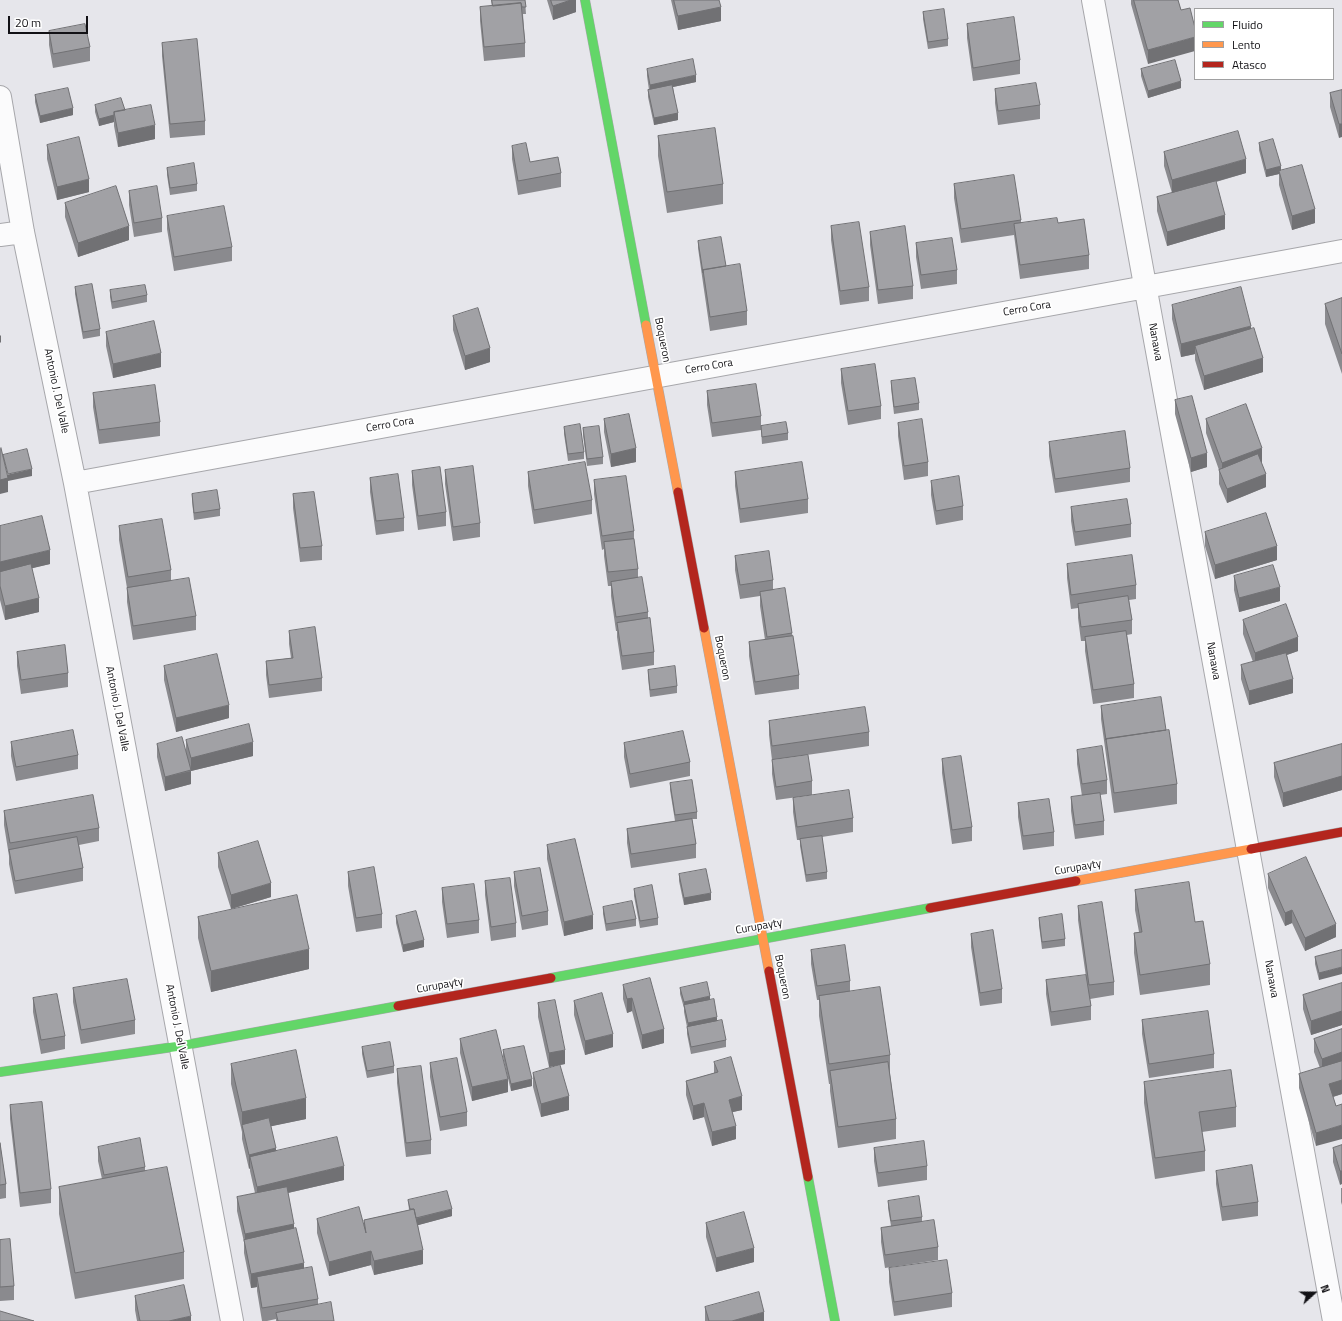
<!DOCTYPE html>
<style>
body{margin:0}
#map{position:relative;width:1342px;height:1321px;overflow:hidden;background:#e6e6eb;font-family:"Titillium Web",sans-serif}
canvas{display:block}
.legend{position:absolute;left:1194px;top:8px;width:140px;height:72px;box-sizing:border-box;background:#fff;border:1px solid #a0a0a1;margin:0;padding:5px 7px;list-style:none;font-size:12px;color:#121115}
.legend li{display:flex;align-items:center;gap:8px;height:20px}
.legend b{width:20px;border:1px solid #a0a0a1}
.north{position:absolute;left:1294px;top:1273px;width:40px;height:40px;-webkit-text-stroke:3px #fff;paint-order:stroke;rotate:69deg;font-size:11px;font-weight:700;line-height:16px;text-align:center;color:#121115}
.north::after{content:'';display:block;margin:auto;width:14px;height:18px;background:#121115;clip-path:polygon(50% 0,100% 100%,50% 72%,0 100%)}
.scale{position:absolute;left:8px;top:16px;width:80px;height:18px;box-sizing:border-box;border:2px solid #121115;border-top:0;padding-left:5px;font-size:12px;line-height:14px;white-space:nowrap;color:#121115;-webkit-text-stroke:3px #fff;paint-order:stroke}
</style>
<div id="map">
<canvas width="1342" height="1321"></canvas>
<ul class="legend">
<li><b style="height:5px;background:#63d668"></b>Fluido</li>
<li><b style="height:5px;background:#ff974d"></b>Lento</li>
<li><b style="height:5px;background:#b3261e"></b>Atasco</li>
</ul>
<div class="north">N</div>
<div class="scale">20 m</div>
</div>
<script>
const ctx = document.querySelector('canvas').getContext('2d');
ctx.lineJoin = 'round';
function trace(path, color, width, dash) { ctx.strokeStyle = color; ctx.lineWidth = width; ctx.lineCap = dash ? 'butt' : 'round'; ctx.setLineDash(dash || []); ctx.stroke(path); }
function fill(path, color) { ctx.fillStyle = color; ctx.fill(path, 'evenodd'); }
function label(font, color, halo, rows, align = 'center') {
  ctx.font = font + ' "Titillium Web",sans-serif'; ctx.lineWidth = 3.5; ctx.setLineDash([]); ctx.textBaseline = 'middle'; ctx.strokeStyle = halo; ctx.fillStyle = color; for (const [text, x, y, turn = 0] of rows) {
    ctx.save(); ctx.translate(x, y); ctx.rotate((+turn || 0) * Math.PI / 180); ctx.textAlign = isNaN(turn) ? turn : align; if (halo) ctx.strokeText(text, 0, 0); ctx.fillText(text, 0, 0); ctx.restore();
  }
}
const street = new Path2D(`
 M1093,0l241,1321
 M0,97l23,135 52,251 157,838
 M0,235l23,-3
 M75,483l1267,-232`);
const fast = new Path2D(`
 M585,0l61,325
 M551,978l379,-70
 M0,1072l180,-26 218,-40
 M808,1177l27,144`);
const slow = new Path2D(`
 M646,325l32,167
 M704,628l65,343
 M1076,881l175,-32`);
const jam = new Path2D(`
 M678,492l26,136
 M1251,849l91,-17
 M930,908l146,-27
 M769,971l39,206
 M398,1006l153,-28`);
const wall = new Path2D(`
 M491,0h34l1,14h-3l2,29v14l-41,4 -4,-40v-14l12,-1z
 M547,0h29v12l-23,8z
 M671,0h48l2,21 -43,9z
 M1131,0h47l3,10 -33,54 -17,-60z
 M923,12l25,27v7l-20,3 -5,-30z
 M967,24l53,36v14l-47,7 -6,-43z
 M49,31l41,16v14l-37,7 -4,-23z
 M162,43l43,78v14l-35,3 -8,-82z
 M647,69l49,13 -23,5 5,33 -24,5 -6,-28v-7h1l-2,-14z
 M1141,69l40,19 -33,10 -7,-22z
 M995,89l45,16v14l-42,6 -3,-22z
 M1342,90l-3,48 -9,-31v-14z
 M35,95l38,20 -33,8 -5,-21z
 M95,105l30,5 30,29 -37,8 -4,-21v-4l-15,4 -4,-14z
 M658,136l65,48v20l-56,9 -9,-57z
 M1259,143l22,28 34,52 -23,7 -13,-45v-11l-13,3 -7,-27z
 M47,145l42,47 -32,8 -10,-41z
 M512,146l18,16 31,11v14l-43,8 -6,-36z
 M1164,152l82,21 -30,9 9,47 -58,17 -10,-35v-14l15,-4 -8,-27z
 M167,168l30,16v7l-27,4 -3,-20z
 M954,184l67,36v3h37l31,32v14l-69,10 -6,-44 -53,8 -7,-45z
 M129,191l33,27v14l-28,5 -5,-32z
 M65,203l64,37 -51,17 -13,-40z
 M167,216l65,31v14l-58,10 -7,-42z
 M831,226l38,61v14l-29,4 -9,-65z
 M870,232l43,54v13l-35,5 -8,-59z
 M698,241l28,25 21,45v14l-37,6 -7,-48 -5,-35z
 M916,243l41,27v14l-36,5 -5,-32z
 M75,287l25,42v7l-17,3 -8,-45z
 M110,290l37,5v7l-35,7 -2,-12z
 M1342,298v76l-17,-50v-20z
 M1172,305l79,24 12,43 -59,18 -9,-30v-6l-14,3 -9,-38z
 M453,316l37,46 -25,8 -12,-40z
 M106,332l55,35 -48,11 -7,-32z
 M841,369l40,37v13l-33,6 -7,-42z
 M891,381l28,22v7l-25,4 -3,-26z
 M707,391l54,25v9l27,8v7l-26,4 -1,-14 -49,7 -5,-32z
 M93,393l67,29v14l-61,8 -6,-37z
 M1175,400l32,67 -16,5 -16,-58z
 M604,419l32,43 -25,5 -7,-35z
 M1206,419l56,43 -1,1 5,24 -39,16 -8,-19v-14l-13,-37z
 M898,423l30,39v14l-24,4 -6,-44z
 M564,427l20,25v7l-16,2 -4,-27z
 M583,428l20,29v7l-16,2 -4,-31z
 M1049,442l81,26v14l-75,11 -6,-37z
 M445,470l35,53v14l-27,4 -8,-57z
 M412,471l34,41v14l-28,4 -6,-45z
 M528,472l64,28v14l-58,10 -6,-38z
 M735,472l73,27v14l-68,10 -5,-37z
 M370,478l34,40v13l-28,4 -6,-43z
 M594,480l40,51v14l4,24v8l10,35v7l6,33v13l-32,5 -5,-33v-6h-1l-5,-35v-10h-3l-4,-30v-7l-2,1 -8,-56z
 M931,481l32,25v14l-27,5 -5,-30z
 M192,494l28,15v7l-26,4 -2,-19z
 M293,494l29,52v14l-22,2 -7,-54z
 M1071,507l60,17v13l-56,9 -4,-25z
 M0,526l50,38 -18,4 7,44 -34,8 -5,-20z
 M119,526l52,44v11l25,35v14l-63,10 -6,-38v-14l-8,-48z
 M1205,532l72,28 -62,19 -10,-33z
 M735,556l38,24v10l19,43 7,42v14l-44,6 -6,-39v-14l16,-2 -5,-34v-10l-20,3 -5,-29z
 M1067,564l69,21v14l-7,1 3,20v14l-5,1 7,49v14l-41,6 -8,-53v-10h-4l-3,-23v-10l-7,1 -4,-31z
 M1234,576l46,25 -41,11 -5,-22z
 M1243,620l55,31 -11,4 6,38 -44,12 -8,-26v-14l12,-3 -10,-28z
 M289,631l33,47v13l-53,7 -3,-23v-14l25,-3 -2,-14z
 M17,652l51,21v14l-47,7 -4,-28z
 M164,666l65,52 -53,14 -12,-52z
 M648,670l29,16v7l-27,4 -2,-20z
 M1101,706l65,24 11,54v20l-63,9 -13,-94z
 M769,721l100,11v14l-97,14 -3,-25z
 M186,740l67,16 -62,15v13l-26,7 -8,-34v-13l29,8z
 M11,742l67,13v14l-62,12 -5,-25z
 M624,743l66,19v14l-60,12 -6,-31z
 M1342,744v46l-59,17 -9,-30v-14z
 M1077,750l30,30v14l-7,1 4,26v14l-29,4 -4,-28v-14l11,-1 -5,-32z
 M942,759l30,68v14l-20,3 -10,-71z
 M772,760l40,21v14l-36,5 -4,-26z
 M670,783l27,29v7h-5l4,25v14l-65,10 -4,-25v-14l48,-8 -5,-31z
 M793,798l60,20v14l-31,5 5,35v7l-21,3 -6,-36v-6h-3l-4,-28z
 M1018,803l36,29v14l-31,4 -5,-33z
 M4,811l95,17v13l-20,4 4,23v13l-68,13 -6,-30v-8l-5,-31z
 M547,845l46,84 -29,7 -17,-77z
 M218,853l53,44 -40,12 -13,-42z
 M348,872l34,42v14l-26,4 -8,-46z
 M514,872l34,39v14l-26,5 -8,-44z
 M679,874l32,26 -27,5 -5,-24z
 M1268,874l68,63 -31,14 -13,-28 -7,3 -17,-38z
 M485,881l31,42v14l-25,4 -6,-46z
 M442,888l37,32v13l-32,5 -5,-36z
 M634,889l24,29v7l-18,3 -6,-32z
 M1135,890l60,32 15,42v21l-70,10 -6,-42v-20l5,-1 -4,-22z
 M1078,906l36,76v13l-24,4 1,7v14l-40,6 -5,-32v-14l40,-3 -8,-57z
 M603,907l33,12v7l-30,5 -3,-17z
 M396,916l28,31 -21,5 -7,-29z
 M198,917l111,52 -98,23 -13,-54z
 M1039,918l26,21v7l-23,3 -3,-24z
 M971,934l31,55v14l-22,3 -9,-59z
 M811,950l39,31v10l40,64v19l6,45v20l-58,9 -8,-57v-7h-1l-10,-68v-16h-2l-6,-36z
 M1342,950l-23,30 -4,-16v-7z
 M1342,983v42l-31,10 -8,-26v-14z
 M623,985l41,58 -22,6 -10,-38 -5,2 -4,-14z
 M73,988l62,32v14l-54,10 -8,-42z
 M680,988l30,12 7,21 9,19v7l-35,7 -4,-20v-7l-3,-15v-4l-4,-14z
 M33,998l32,38v13l-24,5 -8,-42z
 M574,1001l39,46 -28,8 -11,-40z
 M538,1003l27,61 -16,3 -11,-50z
 M1142,1020l72,34v14l-65,10 -7,-44z
 M1342,1029v65l-9,3 3,9 -20,40 -17,-58v-14l21,-6 -6,-16v-13z
 M460,1039l48,53 -36,9 -12,-48z
 M362,1047l32,19v7l-27,5 -5,-24z
 M503,1050l29,36 -21,5 -8,-34z
 M714,1062l28,48 -10,2 4,27 -24,7 -8,-29 -11,3 -7,-25v-14l28,-8z
 M430,1063l37,49v14l-27,5 -10,-54z
 M231,1064l75,55 -35,7 5,25 68,29 -56,13 6,35 10,41 14,30v5l16,17h-58v-2l-9,2h-5l-5,-30v-4l-6,1 -7,-35v-11l-7,-31v-14l18,-4 -5,-22v-3l-1,1 -7,-30v-7l-11,-48z
 M397,1069l34,71v14l-25,3 -9,-74z
 M533,1073l36,37 -28,7 -8,-30z
 M1144,1082l92,25v20l-34,5 3,19v20l-50,8 -11,-76z
 M10,1105l41,84v14l-31,4 -10,-88z
 M0,1143l6,41v14l-6,1z
 M1342,1145l-2,40 -7,-23v-14z
 M98,1147l47,20v4l39,81v27l-109,20 -16,-85v-27l43,-8 -4,-18z
 M874,1148l53,18v14l-49,7 -4,-26z
 M1216,1171l42,31v14l-36,5 -6,-37z
 M1341,1188h1v17l-1,-3z
 M408,1200l44,16 -34,9 5,39 -49,11 -3,-10 -42,11 -12,-43v-14l47,6v-5l45,-10z
 M888,1201l34,16v5l16,25v13l-53,8 -4,-26v-14l10,-2 -3,-18z
 M706,1223l48,39 -38,10 -10,-35z
 M0,1240l14,46v14l-14,1z
 M889,1268l63,25v14l-58,9 -5,-34z
 M135,1296l56,25h-54l-2,-11z
 M705,1307l59,14h-59z`);
const shadedWall = new Path2D(`
 M571,0h5v12l-23,8v-14z
 M721,7v14l-43,9v-14z
 M1195,37v14l-47,13v-14z
 M696,75v7l-46,10v-7z
 M1181,81v7l-33,10v-7z
 M73,108v7l-33,8v-7z
 M678,113v7l-24,5v-7z
 M114,115v7l-15,4v-7z
 M1339,124h3v13l-3,1z
 M155,125v14l-37,8v-14z
 M1246,159v14l-74,21v-14z
 M1281,166v7l-2,-2v3l-13,3v-7z
 M89,179v13l-32,8v-13z
 M1315,209v14l-23,7v-14z
 M1225,215v14l-58,17v-14z
 M129,226v14l-51,17v-14z
 M1251,326v14l-56,6v8l-14,3v-13z
 M1,335v7l-1,1v-7z
 M490,348v14l-25,8v-14z
 M161,353v14l-48,11v-14z
 M1263,358v14l-59,18v-14z
 M636,448v14l-25,5v-13z
 M1262,448v14l-40,15v-14z
 M1207,453v14l-16,5v-14z
 M32,469v7l-24,5v11l-8,2v-14l6,-5z
 M1266,474v13l-39,16v-14z
 M1277,546v14l-62,19v-14z
 M50,550v14l-50,12v-14z
 M1280,587v14l-41,11v-14z
 M39,598v14l-34,8v-14z
 M1298,637v14l-43,15v-13z
 M1293,679v14l-44,12v-14z
 M229,705v13l-53,14v-14z
 M253,742v14l-62,15v13l-26,7v-14l26,-6v-13z
 M1342,776v14l-59,17v-14z
 M271,883v14l-40,12v-14z
 M711,893v7l-27,5v-7z
 M1292,910v13l-7,3v-13z
 M593,915v14l-29,7v-14z
 M1336,924v13l-31,14v-13z
 M424,940v7l-21,5v-7z
 M309,949v20l-98,23v-21z
 M1342,967v7l-23,6v-7z
 M710,996v7l-26,2v4v-7z
 M632,998v13l-5,2v-14z
 M1342,1011v14l-31,10v-14z
 M717,1017v7l-29,6v-7z
 M664,1029v14l-22,6v-14z
 M613,1034v13l-28,8v-14z
 M565,1050v14l-16,3v-14z
 M1342,1052v14l-20,7v-14z
 M508,1079v13l-36,9v-14z
 M532,1079v7l-21,5v-7z
 M1342,1080v14l-13,4v-14z
 M569,1096v14l-28,7v-13z
 M742,1096v14l-13,3v-13z
 M306,1098v21l-62,13 -2,-7v7v-20z
 M704,1103v14l-11,3v-14z
 M1342,1125v14l-26,7v-13z
 M736,1126v13l-24,7v-14z
 M276,1148v14l-26,-5v11l-1,1v-14z
 M344,1166v14l-87,20v-13z
 M1340,1171h2v13l-2,1z
 M452,1209v7l-37,10v-7z
 M294,1224v14l-49,7v-11z
 M754,1248v14l-38,10v-14z
 M423,1250v14l-49,11v-14z
 M371,1251v14l-42,11v-14z
 M304,1263v14h-47v10l-6,1v-14z
 M764,1312v9h-32z
 M191,1316v5h-22z`);
const building = new Path2D(`
 M492,0h33l1,7h-4l-1,-4 -28,3z
 M551,0h20l-18,6z
 M674,0h45l2,7 -43,9z
 M1134,0h44l3,10 9,-2 5,20v9l-47,13z
 M521,3l4,40 -41,4 -4,-40z
 M944,9l4,30 -20,3 -5,-30z
 M1014,17l6,43 -47,8 -6,-44z
 M85,24l5,23 -37,7 -4,-23z
 M197,39l8,82 -35,3 -8,-81z
 M693,59l3,16 -46,10 -3,-16z
 M1175,60l6,21 -33,10 -7,-22z
 M1036,83l4,22 -42,6 -3,-22z
 M672,85l6,28 -24,5 -6,-28z
 M68,88l5,20 -33,8 -5,-21z
 M1342,90v34h-3l-9,-31z
 M121,98l4,12 -11,2v3l-15,4 -4,-14z
 M151,105l4,20 -37,8 -4,-21z
 M715,128l8,56 -56,8 -9,-56z
 M1238,131l8,28 -74,21 -8,-28z
 M79,137l10,42 -32,8 -10,-42z
 M1273,139l8,27 -15,4 -7,-27z
 M526,143l4,19 28,-5 3,16 -43,8 -6,-35z
 M194,163l3,21 -27,4 -3,-20z
 M1302,165l13,44 -23,7 -13,-45z
 M1014,175l7,45 -60,9 -7,-45z
 M1216,181l9,34 -58,17 -10,-35z
 M116,186l13,40 -51,17 -13,-40z
 M157,186l5,32 -28,5 -5,-32z
 M224,206l8,41 -58,10 -7,-41z
 M1057,218l1,5 26,-4 5,36 -69,10 -6,-41z
 M859,222l10,65 -29,4 -9,-65z
 M905,226l8,60 -35,4 -8,-58z
 M721,237l5,29 -23,4v3l-5,-32z
 M952,238l5,32 -36,5 -5,-32z
 M740,264l7,47 -37,6 -7,-47z
 M92,284l8,45 -17,3 -8,-45z
 M145,285l2,10 -35,7 -2,-12z
 M1241,287l10,39 -70,18 -9,-39z
 M1342,298v56l-17,-50z
 M478,308l12,40 -25,8 -12,-40z
 M154,321l7,32 -48,11 -7,-32z
 M1254,328l9,30 -59,18 -9,-30z
 M875,364l6,42 -33,5 -7,-42z
 M915,378l4,25 -25,4 -3,-26z
 M756,384l5,32 -49,7 -5,-32z
 M155,385l5,37 -61,8 -6,-37z
 M1192,396l15,57 -16,5 -16,-58z
 M1246,404l16,44 -40,15 -16,-44z
 M629,414l7,34 -25,6 -7,-35z
 M922,419l6,43 -24,4 -6,-43z
 M786,422l2,11 -26,4 -1,-11z
 M580,424l4,28 -16,2 -4,-27z
 M599,426l4,31 -16,2 -4,-31z
 M1125,431l5,37 -75,11 -6,-37z
 M1,448l7,30 -8,2v-31z
 M27,449l5,20 -24,5 -5,-19z
 M1258,454l8,20 -39,15 -8,-19z
 M585,462l7,38 -58,10 -6,-38z
 M802,462l6,37 -68,10 -5,-37z
 M473,466l7,57 -27,4 -8,-57z
 M440,467l6,45 -28,4 -6,-45z
 M398,474l6,44 -28,3 -6,-43z
 M626,476l8,55 -32,5 -8,-56z
 M959,476l4,30 -27,5 -5,-30z
 M217,490l3,19 -26,4 -2,-19z
 M314,492l8,54 -22,2 -7,-54z
 M1127,499l4,25 -56,8 -4,-25z
 M1266,513l11,33 -62,19 -10,-33z
 M42,516l8,34 -50,12v-36z
 M162,519l9,51 -43,7 -9,-51z
 M634,539l4,30 -30,3 -4,-30z
 M769,551l4,29 -33,5 -5,-29z
 M1132,555l4,30 -65,10 -4,-31z
 M31,564l8,34 -34,8 -5,-20v-14z
 M1273,565l7,22 -41,11 -5,-22z
 M642,577l6,35 -32,5 -5,-35z
 M189,578l7,38 -63,10 -6,-38z
 M785,588l7,45 -25,4 -7,-45z
 M1128,596l4,24 -51,7 -3,-23z
 M1286,604l12,33 -43,16 -12,-33z
 M650,618l4,34 -32,4 -5,-33z
 M315,627l7,51 -53,7 -3,-24 27,-3 -4,-27z
 M1126,631l8,53 -41,6 -8,-53z
 M793,636l6,39 -44,7 -6,-40z
 M65,645l3,28 -47,7 -4,-28z
 M1286,653l7,26 -44,12 -8,-26z
 M217,654l12,51 -53,13 -12,-52z
 M675,666l2,20 -27,4 -2,-20z
 M1161,697l5,33 -60,9v1l-5,-34z
 M865,707l4,25 -97,14 -3,-25z
 M249,724l4,18 -62,16 -5,-18z
 M73,730l5,25 -62,12 -5,-25z
 M1169,730l8,54 -63,9 -8,-54z
 M683,731l7,31 -60,12 -6,-31z
 M182,737l9,33 -26,7 -8,-33z
 M1342,744v32l-59,17 -9,-30z
 M1102,746l5,34 -25,4 -5,-34z
 M808,755l4,26 -36,6 -4,-27z
 M961,756l11,71 -20,3 -10,-71z
 M692,780l5,32 -22,3 -5,-32z
 M849,790l4,28 -56,9 -4,-29z
 M1100,793l4,28 -29,4 -4,-28z
 M93,795l6,33 -89,15 -6,-32z
 M1049,799l5,33 -31,4 -5,-33z
 M692,819l4,25 -65,10 -4,-25z
 M822,836l5,36 -21,3 -6,-36z
 M77,837l6,31 -68,13 -6,-31z
 M575,839l18,76 -29,7 -17,-77z
 M258,841l13,42 -40,12 -13,-42z
 M1306,857l30,67 -31,14 -13,-28 -7,3 -17,-39z
 M374,867l8,47 -26,4 -8,-46z
 M540,868l8,43 -26,5 -8,-44z
 M706,869l5,24 -27,5 -5,-24z
 M510,878l6,45 -25,4 -6,-46z
 M1189,882l6,40 8,-1 7,43 -70,11 -6,-42 8,-1 -7,-42z
 M474,884l5,36 -32,4 -5,-36z
 M652,885l6,33 -18,3 -6,-32z
 M297,895l12,54 -98,22 -13,-54z
 M632,901l4,18 -30,5 -3,-17z
 M1102,902l12,80 -25,3 -11,-79z
 M416,911l8,29 -21,5 -7,-29z
 M1062,914l3,25 -23,3 -3,-24z
 M993,930l9,59 -22,4 -9,-59z
 M845,945l5,36 -33,5 -6,-36z
 M1342,950v17l-23,6 -4,-16z
 M1086,975l5,31 -40,6 -5,-32z
 M650,978l14,51 -22,6 -10,-37 -5,1 -4,-14z
 M127,979l8,41 -54,10 -8,-42z
 M707,982l3,14 -26,6 -4,-14z
 M1342,983v28l-31,10 -8,-26z
 M880,987l10,68 -61,9 -10,-68z
 M602,993l11,41 -28,7 -11,-40z
 M57,994l8,42 -24,4 -8,-42z
 M714,999l3,18 -29,6 -4,-18z
 M555,1000l10,50 -16,3 -11,-50z
 M1208,1011l6,43 -65,10 -7,-44z
 M722,1020l4,20 -35,7 -4,-20z
 M1342,1029v23l-20,7 -8,-20z
 M496,1030l12,49 -36,8 -12,-48z
 M390,1042l4,24 -27,5 -5,-24z
 M524,1046l8,33 -21,5 -8,-34z
 M296,1050l10,48 -64,14 -11,-48z
 M731,1057l11,39 -13,4 7,26 -24,6 -8,-29 -11,3 -7,-25 32,-9 -4,-10z
 M457,1058l10,54 -27,5 -10,-54z
 M1342,1061v19l-13,4 7,22 6,-2v21l-26,8 -17,-59z
 M888,1062l8,57 -58,8 -8,-56z
 M560,1065l9,31 -28,8 -8,-31z
 M421,1066l10,74 -25,3 -9,-74z
 M1231,1070l5,37 -37,5 6,39 -50,7 -11,-76z
 M42,1102l9,87 -31,4 -10,-88z
 M269,1118l7,30 -27,7 -7,-30z
 M337,1137l7,29 -87,21 -7,-30z
 M140,1138l5,29 -41,8 -6,-28z
 M924,1141l3,25 -49,7 -4,-25z
 M0,1143l6,41 -6,1z
 M1342,1145v26h-2l-7,-23z
 M1252,1165l6,37 -36,5 -6,-36z
 M167,1167l17,85 -109,21 -16,-86z
 M287,1187l7,37 -49,10 -8,-37z
 M447,1191l5,18 -36,9 -2,-9h-4l-2,-9z
 M919,1196l3,21 -31,4 -3,-20z
 M359,1207l7,26 -2,-13 50,-11 9,41 -49,11 -3,-10 -42,11 -12,-43z
 M744,1212l10,36 -38,10 -10,-35z
 M934,1220l4,27 -53,8 -4,-27z
 M296,1228l8,35 -53,11 -7,-34z
 M10,1239l4,47 -14,1v-47z
 M947,1260l5,33 -58,9 -5,-34z
 M312,1267l6,32 -56,9 -5,-31z
 M184,1285l7,31 -22,5h-29l-5,-25z
 M759,1292l5,20 -32,9h-23l-4,-14z
 M331,1302l3,19h-56l-2,-8z
 M0,1311l34,10h-34z`);
const streetNames = [
 ["Cerro Cora",1027,309,-10],
 ["Boqueron",662,340,79],
 ["Nanawa",1155,342,80],
 ["Cerro Cora",709,367,-10],
 ["Antonio J. Del Valle",56,391,78],
 ["Cerro Cora",390,425,-10],
 ["Boqueron",722,658,79],
 ["Nanawa",1213,661,80],
 ["Antonio J. Del Valle",117,709,79],
 ["Curupayty",1078,868,-10],
 ["Curupayty",759,927,-10],
 ["Boqueron",782,977,79],
 ["Nanawa",1271,979,80],
 ["Curupayty",440,986,-10],
 ["Antonio J. Del Valle",177,1027,79]
];
trace(street, '#a7a7ab', 24);
trace(fast, '#a7a7ab', 10);
trace(slow, '#a7a7ab', 10);
trace(jam, '#a7a7ab', 10);
trace(street, '#fbfbfc', 22);
trace(fast, '#63d668', 9);
trace(slow, '#ff974d', 9);
trace(jam, '#b3261e', 9);
fill(wall, '#8a8a8e');
fill(shadedWall, '#717174');
fill(building, '#a1a1a5');
trace(building, '#717174', 1);
label('11px', '#121115', '#fff', streetNames);
</script>
